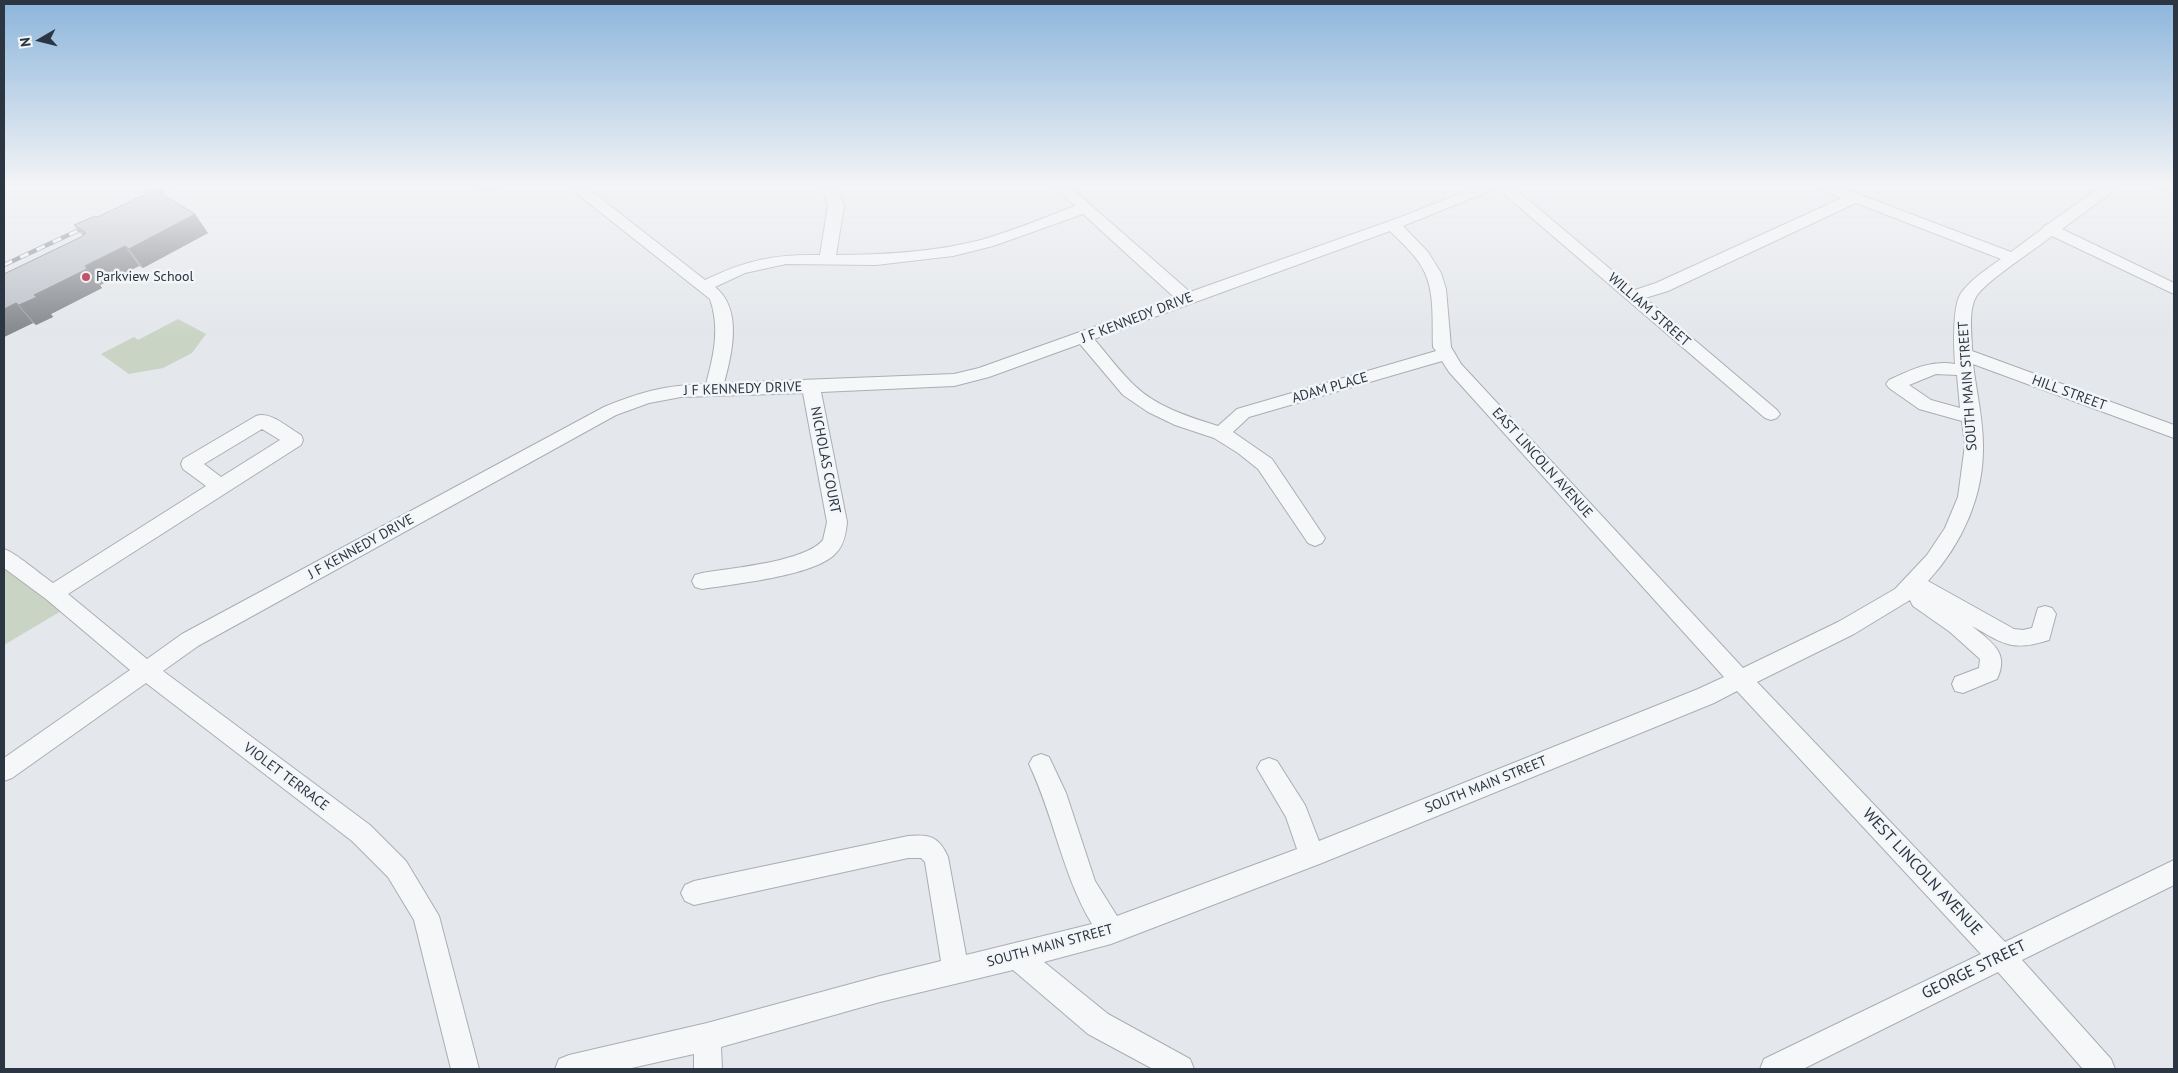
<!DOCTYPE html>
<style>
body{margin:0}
#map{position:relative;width:2178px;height:1073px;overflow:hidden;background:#e4e7eb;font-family:"PT Sans",sans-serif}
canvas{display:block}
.frame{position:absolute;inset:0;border:5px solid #2c3542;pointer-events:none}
.north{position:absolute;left:15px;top:15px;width:50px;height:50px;-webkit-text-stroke:4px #f3f6f8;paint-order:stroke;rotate:262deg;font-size:14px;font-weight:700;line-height:20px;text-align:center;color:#2c3542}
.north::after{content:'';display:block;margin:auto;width:18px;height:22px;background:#2c3542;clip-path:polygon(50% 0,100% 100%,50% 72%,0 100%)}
</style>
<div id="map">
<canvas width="2178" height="1073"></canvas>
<div class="frame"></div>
<div class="north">N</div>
</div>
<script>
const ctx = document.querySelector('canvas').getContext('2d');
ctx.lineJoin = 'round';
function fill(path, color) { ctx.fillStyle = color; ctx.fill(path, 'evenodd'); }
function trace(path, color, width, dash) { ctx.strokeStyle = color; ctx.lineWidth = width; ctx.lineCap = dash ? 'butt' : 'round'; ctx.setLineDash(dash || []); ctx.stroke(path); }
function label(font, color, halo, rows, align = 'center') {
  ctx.font = font + ' "PT Sans",sans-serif'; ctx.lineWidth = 5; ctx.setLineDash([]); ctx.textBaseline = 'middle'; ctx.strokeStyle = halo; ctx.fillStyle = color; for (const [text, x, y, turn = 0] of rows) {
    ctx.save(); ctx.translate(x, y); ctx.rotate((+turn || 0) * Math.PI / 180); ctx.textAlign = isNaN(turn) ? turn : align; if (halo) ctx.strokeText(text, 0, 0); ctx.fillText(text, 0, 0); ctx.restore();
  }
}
const green = new Path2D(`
 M178,319l28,15 -14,19 -29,15 -34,6 -28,-20 33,-17 4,3z
 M4,556l5,6 69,39 -74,44z`);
const minor = new Path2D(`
 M479,186h18l-2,3h-14z
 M569,186h16l120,94c41,-20 70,-26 115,-25l8,-49 -6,-20h14l8,20 -8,49c48,0 98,-3 145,-15 31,-9 63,-22 94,-34l-21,-20h15l121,106 211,-75 78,-31h33l123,104 21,-7 186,-85 -23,-9 -2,-3h20l174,66 31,-23 2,-3 4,-2 54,-38h16l-2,3 -54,40 112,54v11l-122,-58c-15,12 -69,47 -76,61 -8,14 -4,38 -4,54l202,74v13l-201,-74c3,26 10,54 10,81 1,51 -21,99 -55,136l86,48 9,1 9,-2 6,-20 7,-2 7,2 4,6 -7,26c-37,12 -45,4 -77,-14 19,16 38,26 25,53l-34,14 -8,-2 -3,-7 3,-7 24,-9 1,-9 -30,-27 -37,-26 -3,-6 -56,34 -97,48 248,260 169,-82v25l-152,75 89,99 4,10h-32l-85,-97 -195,97h-43l4,-10 217,-105 -244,-263 -23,12 -392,160 -211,81 -67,18 64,52 82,45 4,10h-41l-65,-35 -75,-64 -133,32 -159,45 1,22h-28v-15l-67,15h-72l4,-10 10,-4 138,-32 173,-47 61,-15 -16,-99 -4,-4h-13l-214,47 -9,-4 -4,-8 4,-8 9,-4 214,-45c21,-2 31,0 40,21l18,98 126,-31c-30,-50 -38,-108 -63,-160l4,-7 8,-3 8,3 17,36 29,88 22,35 180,-67 -11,-32 -29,-49 4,-7 8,-3 8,3 28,44 14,36 379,-152 26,-12 -275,-305 -7,-11 -193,56 -16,15 39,27 53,79 -3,5 -7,3 -7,-3 -50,-74 -20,-16 -24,-15 -39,-13 -27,-13 -25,-17 -43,-51 -91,33 -35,9 -133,6 26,130c-1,11 -3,24 -12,32 -21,22 -102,30 -133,35l-7,-2 -3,-6 3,-6 7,-2c29,-5 103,-11 121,-33l4,-18 -24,-129 -122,4 -32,6 -33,12 -418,231 -35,25 207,154 36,36 33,55 40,153h-28l-37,-149 -26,-43 -36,-36 -206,-158 -134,95 -8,3v-23l126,-88 -84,-71 -42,-31v-19c12,4 36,25 49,34l153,-97 -23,-17 -2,-5 2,-5 73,-43c15,-5 32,12 45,19l2,5 -2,5 -233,149 79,65 35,-25 422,-227c36,-15 62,-22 102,-23 8,-29 14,-56 4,-85l-139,-110zM1497,188l268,230 6,2 6,-2 3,-4 -3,-4 -132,-112 23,-7 188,-88 145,56c-14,10 -30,20 -40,34 -9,14 -7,54 -6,71 -25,-4 -44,6 -66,16l-3,4 3,4 30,21 43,12 3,24 -7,52 -13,31 -18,27 -32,34 -57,33 -95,46 -282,-304 -10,-17 -5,-58 -5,-16 -13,-21 -25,-26zM1083,214l92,84 -196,70 -25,6 -230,9c8,-29 19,-74 -9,-96l30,-14 41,-9 90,1 77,-9 40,-10zM1390,231c13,13 28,26 35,42 10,22 7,51 8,74l3,4 -199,58 -19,17c-29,-9 -61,-19 -83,-40 -15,-14 -28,-32 -41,-47zM1936,374l21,1 3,33 -29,-8 -22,-15zM262,429l18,11 -59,37 -17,-13z
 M2158,186h16v8l-14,-5z`);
const rail = new Path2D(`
 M146,198l27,-12
 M4,265l88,-41`);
const wall = new Path2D(`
 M97,217l111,16 -65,35 -4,-2 -39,19 2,3 -51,26 2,3 -17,8 -3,-2 -29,14v-63l77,-37 2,-1 -9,-11z`);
const shadedWall = new Path2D(`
 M195,214l13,19 -65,35 -14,-19z
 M125,246l14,20 -39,19 -15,-19z
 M87,269l15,19 -51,26 2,3 -17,8 -17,-20 15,-10z
 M16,303l17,20 -29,14v-28z`);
const building = new Path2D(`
 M155,190l40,24 -66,35 -4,-3 -40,20 2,3 -53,26 3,2 -18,8 -3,-2 -12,6v-35l77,-37 5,-4 -12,-8 21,-9 2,1z`);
const markers = [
 [86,277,5,"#c65269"]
];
const poiNames = [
 ["Parkview School",96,277]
];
const streetNames = [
 ["WILLIAM STREET",1649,310,41],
 ["J F KENNEDY DRIVE",1137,318,-21],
 ["SOUTH MAIN STREET",1968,386,-94],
 ["ADAM PLACE",1330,388,-16],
 ["J F KENNEDY DRIVE",743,389,-2],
 ["HILL STREET",2069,393,20],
 ["NICHOLAS COURT",825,460,79],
 ["EAST LINCOLN AVENUE",1542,463,48],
 ["J F KENNEDY DRIVE",361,547,-29],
 ["VIOLET TERRACE",286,777,37],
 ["SOUTH MAIN STREET",1486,785,-22],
 ["SOUTH MAIN STREET",1050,946,-15]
];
const nearStreetnames = [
 ["WEST LINCOLN AVENUE",1922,872,47],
 ["GEORGE STREET",1974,970,-26]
];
fill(green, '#cad4c5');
trace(minor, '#a9aeb5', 2);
fill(minor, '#f6f7f9');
trace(rail, '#7e8793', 4.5);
trace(rail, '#f3f6f8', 3, [9]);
fill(wall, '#a1a5ab');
fill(shadedWall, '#83868b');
fill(building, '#bbc0c7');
trace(building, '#83868b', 1);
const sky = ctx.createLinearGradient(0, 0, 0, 336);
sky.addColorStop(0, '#8cb5db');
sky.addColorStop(0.55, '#f3f4f6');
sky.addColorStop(1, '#f3f4f600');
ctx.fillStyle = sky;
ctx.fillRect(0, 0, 2178, 336);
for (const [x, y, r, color] of markers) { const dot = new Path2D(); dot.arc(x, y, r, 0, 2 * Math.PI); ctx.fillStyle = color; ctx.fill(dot); trace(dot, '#f3f6f8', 2); }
label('14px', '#2c3542', '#f3f6f8', poiNames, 'left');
label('14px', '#2c3542', '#f3f6f8', streetNames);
label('16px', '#2c3542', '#f3f6f8', nearStreetnames);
</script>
